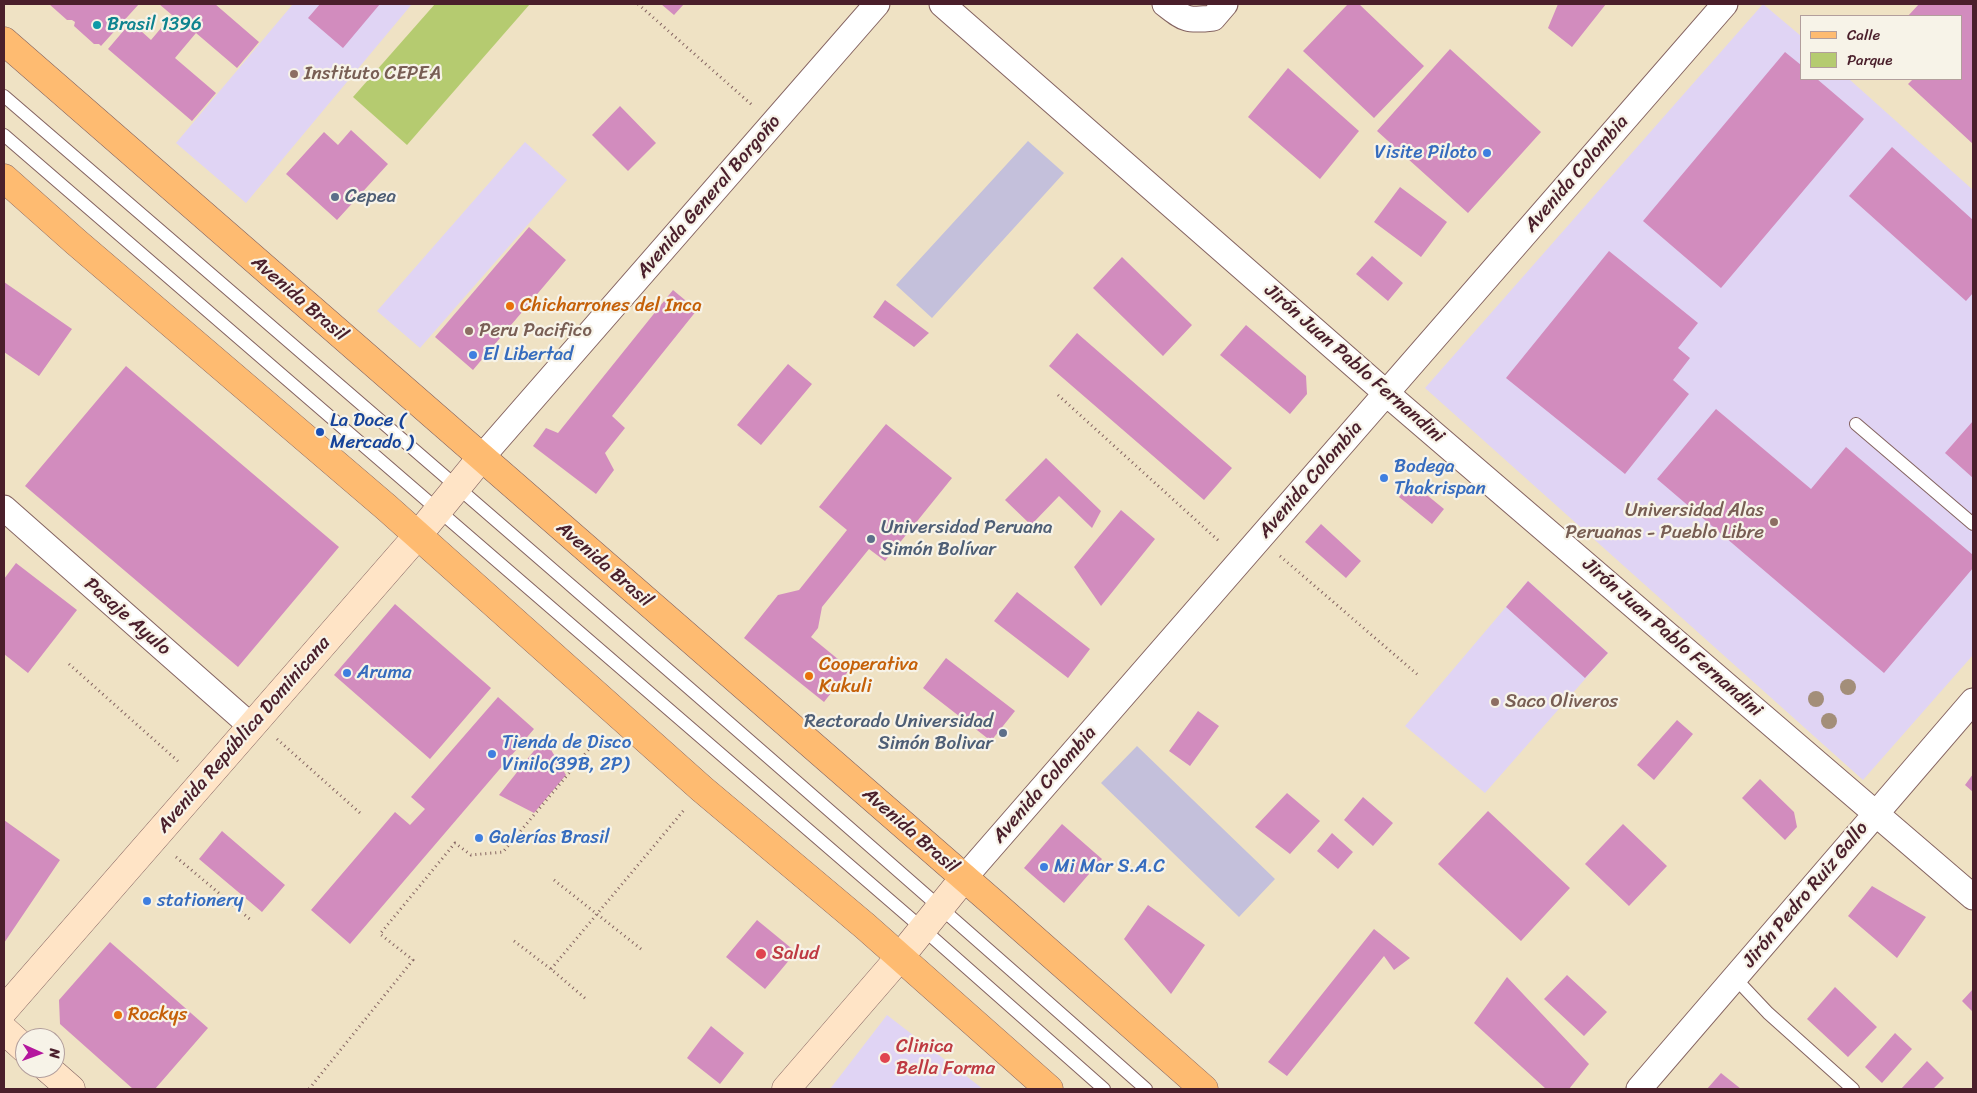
<!DOCTYPE html>
<meta charset="utf-8">
<style>
body{margin:0}
#map{position:relative;width:1977px;height:1093px;overflow:hidden;background:#efe2c4;font-family:Sriracha,sans-serif}
canvas{display:block}
.frame{position:absolute;inset:0;border:5px solid #4a1f2b;pointer-events:none}
.legend{position:absolute;left:1800px;top:15px;width:162px;height:65px;box-sizing:border-box;background:#f7f3e8;border:1px solid #b29e9c;margin:0;padding:6px 9px;list-style:none;font-size:15px;color:#4a1f2b}
.legend li{display:flex;align-items:center;gap:10px;height:25px}
.legend b{width:25px;border:1px solid #b29e9c}
.north{position:absolute;left:15px;top:1028px;width:50px;height:50px;box-sizing:border-box;background:#f7f3e8;border:1px solid #b29e9c;border-radius:50%;rotate:92deg;font-size:14px;font-weight:700;line-height:20px;text-align:center;color:#4a1f2b}
.north::after{content:'';display:block;margin:auto;width:18px;height:22px;background:#b5179e;clip-path:polygon(50% 0,100% 100%,50% 72%,0 100%)}
</style>
<div id="map">
<canvas width="1977" height="1093"></canvas>
<div class="frame"></div>
<ul class="legend">
<li><b style="height:6px;background:#febb71"></b>Calle</li>
<li><b style="height:14px;background:#b5cb70"></b>Parque</li>
</ul>
<div class="north">N</div>
</div>
<script>
const ctx = document.querySelector('canvas').getContext('2d');
ctx.lineJoin = 'round';
function fill(path, color) { ctx.fillStyle = color; ctx.fill(path, 'evenodd'); }
function trace(path, color, width, dash) { ctx.strokeStyle = color; ctx.lineWidth = width; ctx.lineCap = dash ? 'butt' : 'round'; ctx.setLineDash(dash || []); ctx.stroke(path); }
function label(font, color, halo, rows, align = 'center') {
  ctx.font = font + ' Sriracha,sans-serif'; ctx.lineWidth = 4.5; ctx.setLineDash([]); ctx.textBaseline = 'middle'; ctx.strokeStyle = halo; ctx.fillStyle = color; for (const [text, x, y, turn = 0] of rows) {
    ctx.save(); ctx.translate(x, y); ctx.rotate((+turn || 0) * Math.PI / 180); ctx.textAlign = isNaN(turn) ? turn : align; if (halo) ctx.strokeText(text, 0, 0); ctx.fillText(text, 0, 0); ctx.restore();
  }
}
const built = new Path2D(`
 M293,4h119l-166,199 -70,-60z
 M1763,4l38,32v43h48l124,111v465l-110,125 -438,-392z
 M525,142l42,38 -147,168 -43,-37z
 M1528,581l80,72 -123,140 -80,-67z
 M887,1015l96,74h-153z`);
const industrial = new Path2D(`
 M1028,141l36,32 -132,145 -36,-33z
 M1137,746l138,133 -36,38 -138,-134z`);
const green = new Path2D(`
 M435,4h95l-123,141 -54,-48z`);
const building = new Path2D(`
 M49,4h90l-38,42 -2,-2h-5l-20,-18 1,-4 -3,-2h-5z
 M159,4h56l44,38 -22,26 -41,-35 -21,25 41,35 -24,28 -84,-72 23,-27 20,18 21,-25z
 M320,4h60l-37,44 -35,-30z
 M661,4h23l-10,11z
 M1348,4h11l65,62 -50,52 -71,-67z
 M1558,4h48l-34,43 -24,-19z
 M1919,4h54v140l-65,-60 5,-5h48v-63h-53z
 M1450,49l91,83 -73,81 -91,-82z
 M1785,52l16,13v14h16l47,40 -143,169 -78,-67z
 M1288,68l71,63 -39,48 -72,-62z
 M620,106l36,37 -28,28 -36,-36z
 M351,130l37,34 -51,56 -51,-46 38,-42 14,13z
 M1892,147l81,73v73l-7,8 -117,-105z
 M1400,187l47,35 -26,35 -47,-35z
 M529,227l37,33 -93,110 -38,-33z
 M1609,251l89,72 -20,25 12,10 -17,22 16,14 -64,80 -119,-96z
 M1372,256l31,27 -15,18 -32,-27z
 M1122,257l70,68 -29,31 -70,-68z
 M4,282l68,47 -33,47 -35,-24z
 M673,290l24,20 -85,106 13,12 -20,25 9,17 -18,24 -63,-48 13,-18 12,5z
 M885,300l44,33 -15,14 -41,-30z
 M1246,325l60,51 1,18 -17,20 -70,-59z
 M1077,333l155,135 -28,32 -155,-134z
 M788,364l24,20 -51,61 -24,-20z
 M126,366l213,181 -101,120 -213,-181z
 M1716,409l95,80 35,-42 127,108v13l-89,105 -227,-194z
 M1973,421v57l-28,-25z
 M886,424l66,54 -67,83 -16,-12 -47,58 -4,21 -7,9 39,32 -26,33 -80,-64 34,-43 21,-5 48,-60 -28,-23z
 M1046,458l55,53 -9,17 -33,-32 -28,29 -26,-25z
 M1411,482l33,27 -12,15 -33,-27z
 M1121,510l34,29 -54,67 -27,-39z
 M1321,524l40,37 -15,17 -41,-36z
 M16,563l61,47 -49,63 -24,-19v-75z
 M1528,581l80,72 -23,25 -79,-71z
 M1017,592l73,57 -22,29 -74,-57z
 M395,604l96,84 -61,71 -96,-84z
 M946,658l69,53 -24,30 -68,-53z
 M498,697l36,32 -184,215 -39,-34 84,-98 15,13 15,-16 -14,-12z
 M1198,711l21,15 -29,40 -21,-15z
 M1677,720l16,14 -39,46 -17,-15z
 M544,738l22,37 -32,38 -35,-18z
 M1973,774v18l-8,-7z
 M1760,779l34,33 3,15 -12,13 -43,-42z
 M1287,793l33,28 -30,33 -35,-27z
 M1363,797l30,26 -20,23 -29,-26z
 M1488,811l82,77 -49,53 -83,-77z
 M4,820l56,40 -56,83z
 M1062,824l40,35 -38,44 -40,-35z
 M1623,824l44,42 -38,40 -44,-42z
 M222,831l63,54 -23,27 -63,-53z
 M1332,833l21,19 -15,17 -21,-18z
 M1872,886l54,31 -29,41 -49,-42z
 M1148,905l57,40 -34,49 -47,-55z
 M757,920l39,32 -31,37 -39,-32z
 M1374,929l36,29 -16,12 -10,-14 -97,120 -19,-14z
 M110,942l98,86 -53,61h-22l-73,-65 -1,-24z
 M1567,975l40,37 -23,24 -40,-37z
 M1507,977l82,87 -20,25h-23l-72,-66z
 M1835,987l42,40 -29,30 -41,-38z
 M1973,989v23l-11,-11z
 M711,1026l33,27 -24,31 -33,-26z
 M1895,1033l17,16 -30,34 -17,-16z
 M1927,1061l17,17 -11,11h-32z
 M1721,1073l20,16h-34z`);
const path = new Path2D(`
 M638,4l114,101
 M1058,395l162,147
 M1280,556l138,119
 M69,664l111,99
 M277,739l83,74
 M176,857l76,64
 M554,880l87,69
 M514,941l37,28 35,30
 M551,969l133,-159
 M309,1089l104,-129 -33,-26 75,-91 16,12 32,-3 97,-116`);
const lane = new Path2D(`
 M4,96c382,329 765,659 1142,993
 M4,135l919,794 181,160
 M1856,424l117,100
 M1735,978l33,35 85,76`);
const street = new Path2D(`
 M942,4l444,389 587,504
 M1165,4c20,16 23,17 48,14l12,-14
 M481,458l396,-454
 M4,508l247,218
 M964,878l761,-874
 M1639,1089l334,-388`);
const secondary = new Path2D(`
 M4,1010l414,-475 63,-77
 M4,1030l21,19
 M47,1068l24,21
 M786,1089l114,-132 64,-79`);
const primary = new Path2D(`
 M4,41l987,860 213,188
 M4,178l72,64 310,265 316,282 163,137 184,163`);
const trees = [
 [1848,687],
 [1816,699],
 [1829,721]
];
const markers = [
 [97,25,5,"#0f9aa8"],
 [294,74,5,"#8d6e63"],
 [1487,153,5,"#3f7fe0"],
 [335,197,5,"#5c6f8a"],
 [510,306,5,"#e8710a"],
 [469,331,5,"#8d6e63"],
 [473,355,5,"#3f7fe0"],
 [320,432,5,"#1a4fb4"],
 [1384,478,5,"#3f7fe0"],
 [1774,522,5,"#8d6e63"],
 [871,539,5,"#5c6f8a"],
 [347,673,5,"#3f7fe0"],
 [809,676,5,"#e8710a"],
 [1495,702,5,"#8d6e63"],
 [1003,733,5,"#5c6f8a"],
 [492,754,5,"#3f7fe0"],
 [479,838,5,"#3f7fe0"],
 [1044,867,5,"#3f7fe0"],
 [147,901,5,"#3f7fe0"],
 [761,954,6,"#e0444e"],
 [118,1015,5,"#e8710a"],
 [885,1058,6,"#e0444e"]
];
const cultureNames = [
 ["Brasil 1396",107,25]
];
const educationNames = [
 ["Instituto CEPEA",304,74],
 ["Peru Pacifico",479,331],
 ["Universidad Alas",1764,511,"right"],
 ["Peruanas - Pueblo Libre",1764,533,"right"],
 ["Saco Oliveros",1505,702]
];
const shopNames = [
 ["Visite Piloto",1477,153,"right"],
 ["El Libertad",483,355],
 ["Bodega",1394,467],
 ["Thakrispan",1394,489],
 ["Aruma",357,673],
 ["Tienda de Disco",502,743],
 ["Vinilo(39B, 2P)",502,765],
 ["Galerías Brasil",489,838],
 ["Mi Mar S.A.C",1054,867],
 ["stationery",157,901]
];
const streetNames = [
 ["Avenida Colombia",1577,174,-49],
 ["Avenida General Borgoño",709,197,-49],
 ["Avenida Brasil",299,299,41],
 ["Jirón Juan Pablo Fernandini",1354,364,41],
 ["Avenida Colombia",1311,480,-49],
 ["Avenida Brasil",604,565,41],
 ["Pasaje Ayulo",127,617,41],
 ["Jirón Juan Pablo Fernandini",1672,638,41],
 ["Avenida República Dominicana",244,735,-49],
 ["Avenida Colombia",1045,785,-49],
 ["Avenida Brasil",910,831,41],
 ["Jirón Pedro Ruiz Gallo",1806,895,-50]
];
const serviceNames = [
 ["Cepea",345,197],
 ["Universidad Peruana",881,528],
 ["Simón Bolívar",881,550],
 ["Rectorado Universidad",993,722,"right"],
 ["Simón Bolivar",993,744,"right"]
];
const foodNames = [
 ["Chicharrones del Inca",520,306],
 ["Cooperativa",819,665],
 ["Kukuli",819,687],
 ["Rockys",128,1015]
];
const transitNames = [
 ["La Doce (",330,421],
 ["Mercado )",330,443]
];
const healthNames = [
 ["Salud",772,954],
 ["Clinica",896,1047],
 ["Bella Forma",896,1069]
];
fill(built, '#e0d4f4');
fill(industrial, '#c4c0db');
fill(green, '#b5cb70');
fill(building, '#d28cbe');
trace(lane, '#846361', 14);
trace(street, '#846361', 27);
trace(secondary, '#846361', 29);
trace(primary, '#846361', 29);
trace(path, '#846361', 3, [1, 4]);
trace(lane, '#fff', 12);
trace(street, '#fff', 25);
trace(secondary, '#ffe4c6', 28);
trace(primary, '#febb71', 28);
ctx.fillStyle = '#a38e79';
for (const [x, y] of trees) { ctx.beginPath(); ctx.arc(x, y, 8, 0, 2 * Math.PI); ctx.fill(); }
for (const [x, y, r, color] of markers) { const dot = new Path2D(); dot.arc(x, y, r, 0, 2 * Math.PI); ctx.fillStyle = color; ctx.fill(dot); trace(dot, '#f7f3e8', 2); }
label('19px', '#0d838f', '#f7f3e8', cultureNames, 'left');
label('19px', '#785e54', '#f7f3e8', educationNames, 'left');
label('19px', '#366cbe', '#f7f3e8', shopNames, 'left');
label('19px', '#4a1f2b', '#f7f3e8', streetNames);
label('19px', '#4e5e75', '#f7f3e8', serviceNames, 'left');
label('19px', '#c56008', '#f7f3e8', foodNames, 'left');
label('19px', '#164399', '#f7f3e8', transitNames, 'left');
label('19px', '#be3a42', '#f7f3e8', healthNames, 'left');
</script>
